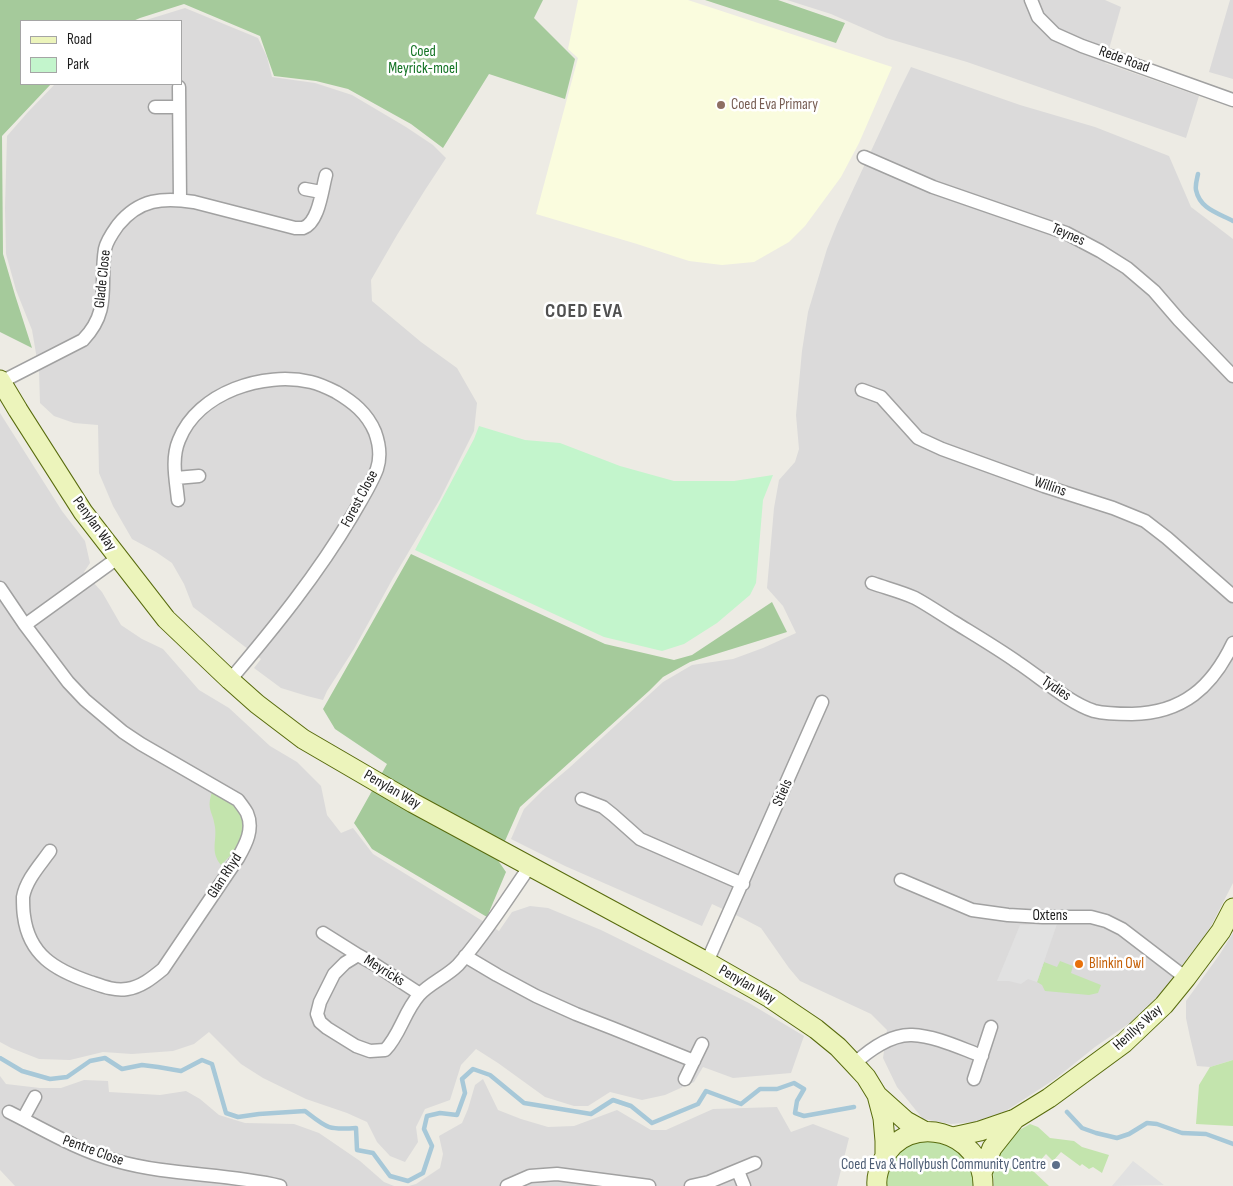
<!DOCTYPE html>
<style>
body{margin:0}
#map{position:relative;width:1233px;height:1186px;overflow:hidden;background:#edebe4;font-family:"Sofia Sans Condensed",sans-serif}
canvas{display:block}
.legend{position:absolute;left:20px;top:20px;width:162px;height:65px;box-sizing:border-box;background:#fff;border:1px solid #a5a5a5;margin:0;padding:6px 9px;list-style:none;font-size:15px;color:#1d1d1d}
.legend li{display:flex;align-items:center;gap:10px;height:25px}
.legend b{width:25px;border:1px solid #a5a5a5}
</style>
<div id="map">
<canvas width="1233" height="1186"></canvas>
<ul class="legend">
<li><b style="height:6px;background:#ecf4bb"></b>Road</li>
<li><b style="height:14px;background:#c3f5cc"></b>Park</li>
</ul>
</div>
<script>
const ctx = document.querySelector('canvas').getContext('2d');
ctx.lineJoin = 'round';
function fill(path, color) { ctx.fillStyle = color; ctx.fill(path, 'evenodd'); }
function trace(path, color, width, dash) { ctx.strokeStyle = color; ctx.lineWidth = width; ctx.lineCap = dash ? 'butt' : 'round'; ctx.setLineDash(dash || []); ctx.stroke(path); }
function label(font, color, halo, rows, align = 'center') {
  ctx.font = font + ' "Sofia Sans Condensed",sans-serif'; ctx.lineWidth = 5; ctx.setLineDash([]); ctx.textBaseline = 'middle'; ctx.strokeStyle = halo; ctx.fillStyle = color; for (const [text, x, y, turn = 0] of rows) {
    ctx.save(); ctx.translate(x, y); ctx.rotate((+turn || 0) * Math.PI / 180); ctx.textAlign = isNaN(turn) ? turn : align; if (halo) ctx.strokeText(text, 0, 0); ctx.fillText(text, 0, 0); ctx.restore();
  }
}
const residential = new Path2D(`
 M787,0h318l16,7 -16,56 94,33 -13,42 -219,-76 -81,-24 -55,-24z
 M1230,0h3v79l-24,-7z
 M185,8l73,30 9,19 5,20 43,6 37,12 54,32 27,18 13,13 -21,32 -28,45 -26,45 1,21 49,41 36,26 20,35 -3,28 -34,68 -48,81 -38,69 -27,42 -4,9 -16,-4 -26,-8 -27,-20 7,-9 -68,-52 -9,-23 -12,-21 -16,-11 -24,-13 -19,-33 -14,-33 -1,-48 -24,-2 -20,-7 -14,-13 -1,-32 -7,-41 -16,-40 -10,-36 -1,-46 2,-72 21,-24 27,-28h126v-63h-38z
 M911,67l109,38 75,22 74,29 22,51 42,32v644l-22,43 -20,31 -32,39 -25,24 -39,27 -40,32 -60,39 -20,4 -24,2 -28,-5 -26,-32 -14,-29 4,-28 -16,-16 -71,-33 -11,-13 -28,-40 -19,-10 -30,-14 -10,22 -137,-60 -54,-27 13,-30 19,-19 26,-22 94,-86 29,-17 41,-6 30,-11 33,-15 -13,-27 -16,-18 7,-80 5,-28 16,-18 4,-13 -3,-34 6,-64 6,-39 19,-63 10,-25 62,-133z
 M0,413l62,98 23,30 5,22 -6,9 18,20 19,33 21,14 21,10 36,41 30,18 41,38 27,16 24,24 6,29 14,18 12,-5 20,26 126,77 13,-19 18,-6 18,2 53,22 148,73 55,33 -13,37 -58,5 -30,-11 -9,15 -29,13 -23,5 -32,-8 -22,14h-14l-29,-9 -47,-34 -22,-14 -15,16 -11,35 -25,9 -9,18 2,15 -13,20 -15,-6 -13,-14 -10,-20 -20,-9 -41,-14 -43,-21 -22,-14 -32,-32 -15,12 -21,7 -41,3 -29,-2 -33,8 -31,-1 -28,-11 -11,-6z
 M1233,933v127l-23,7 -13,-1 -7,-29 -4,-19v-17l34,-47z
 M0,1076l6,8 34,4h21l23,-8 24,1 1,11 51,3 26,-4 14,8 19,16 26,8 49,1 25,9 41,28 24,21 10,4h-379l-15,-16z
 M483,1079l15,31 23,9 27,8 26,-1 43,-16 34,20h15l47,-21 64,-2 14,25 22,-8 36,14 -12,48h-428l7,-2 24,-16 3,-14 -4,-18 23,-13 6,-14 7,-24z`);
const education = new Path2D(`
 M578,0h110l204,67 -33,76 -18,34 -36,49 -16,16 -35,20 -32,3 -33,-4 -52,-17 -101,-30 42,-156 -10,-9z`);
const grass = new Path2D(`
 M212,792c19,0 37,27 31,44 -4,11 -14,21 -22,29 -11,-13 -4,-24 -6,-38 -2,-16 -9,-17 -3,-35z
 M1060,961l13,5 -2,7 30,12 -3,8 -9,2 -44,-4 -3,-6 -5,-3 7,-20 13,5z
 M1233,1060v66l-37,-2 3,-39 11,-18z
 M1030,1124l8,3 12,11 24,3 8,6 27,8 -7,18 -9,-6 -4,2 -7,-5 -2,2 -19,-14 -8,9 -7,-7 -14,16 17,16h-55l-1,-14 2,-13 16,-24z
 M924,1142h12l13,2 21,17 7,25h-96l12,-31 18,-11z`);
const forest = new Path2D(`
 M0,0h543l-9,18 41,41 -10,40 -76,-25 -46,74 -32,-24 -63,-35 -32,-8 -42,-5 -14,-40 -76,-32 -44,14 -7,3h-112v63h30l-49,52 1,118 12,41 17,53 -32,-16z
 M705,0h73l67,23 -9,20z
 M411,554l194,90 69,16 18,-5 80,-53 15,30 -97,30 -27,15 -14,14 -129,116 -23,52 9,13 -19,45 -115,-68 -18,-26 33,-59 -52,-35 -12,-20z`);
const park = new Path2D(`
 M479,426l46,14 35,3 60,23 54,15h60l39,-6 -10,25 -7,83 -6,12 -33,28 -33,21 -22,7 -58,-14 -189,-87 59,-111z`);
const parking = new Path2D(`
 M1057,924l-20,58 -9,-3 -7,5 -12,-3h-12l23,-56z
 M1133,1161l31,24 -52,1z`);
const stream = new Path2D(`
 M1198,174c-1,5 -3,11 -2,16 4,19 22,23 37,31
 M0,1058l22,13 28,8 17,-2 23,-16 15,-3 17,11 20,-4 16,2 23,4 21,-11 10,4 14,49 12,4 21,-3 46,-3c22,17 22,19 51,17l1,22 16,3 17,23 18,5 15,-8 9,-27 -8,-17 3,-13 13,-3 17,2 8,-22 -3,-14 11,-10 17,6 34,28 67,11 22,-14 18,6 21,17 46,-19 8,-13 35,13 19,-15h17l17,-6 10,6 -7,12 -2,12 9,3 50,-9
 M1067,1112l15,16 14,5 21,5 12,-4 18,-11 10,1 25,9 24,1 27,10`);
const street = new Path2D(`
 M1031,0l7,17 17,17 27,12 151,54
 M179,87l1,113
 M155,107h24
 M864,157l69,30 133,46 34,18 27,17 27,23 25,29 54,56
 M305,189l16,3
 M1,382l82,-42c29,-30 16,-56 22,-91 2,-9 8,-17 13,-24 21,-26 45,-28 76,-23l101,26c3,0 6,0 8,0 16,-5 19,-39 23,-53
 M862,390l19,7 37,41 24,11 102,37 69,22 32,13 22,17 66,58
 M176,478l23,-2
 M178,500c-2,-20 -7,-41 1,-60 19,-48 85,-69 132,-58 9,2 17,6 25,10 17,10 31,21 39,40 4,11 6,25 2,37 -5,14 -17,33 -25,47 -35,59 -78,112 -122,164
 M872,583c14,5 30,9 43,15 13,7 26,16 39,24 21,13 43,26 63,40 23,15 52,41 77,49 12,3 25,3 38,3 51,-1 80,-27 101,-71
 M0,588l25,37 43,57 17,18 38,32 18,12 97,56c3,4 7,9 9,13 7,16 -1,31 -9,45l-75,111c-11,9 -22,18 -36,20 -13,2 -25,-3 -37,-7 -35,-12 -61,-27 -66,-66 -1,-6 -1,-13 -1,-19 3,-17 17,-32 27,-46
 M25,625l94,-68
 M582,799l21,8 10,8 27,24 103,45
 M901,880l71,30 36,5 35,2h48l15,4 16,8 64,49
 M323,933l35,22
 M465,956l32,19 39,21 40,18 36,14 82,33
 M707,962l115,-260
 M420,994l-46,-30 -16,-9 -13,8 -11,11 -14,28 -3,12 3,8 7,6 29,18 14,5 15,-1c15,-15 19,-38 34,-55 11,-12 27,-18 39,-30 26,-29 49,-66 72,-99
 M854,1064c14,-13 37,-30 58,-29 24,1 48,13 70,21
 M685,1079l17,-35
 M974,1079l17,-52
 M9,1112c36,18 68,38 108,49 53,15 109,12 163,25
 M23,1119l12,-22
 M738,1171l6,15
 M507,1186l23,-10 27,-2 92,12
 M691,1186l18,-4 46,-19`);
const secondary = new Path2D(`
 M0,380l18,30 65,102 83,107 64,61 27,24 46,35 110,64 294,159 63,36 46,31 22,18 16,17 12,13 11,18 6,23 2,23v16
 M877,1095l29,26 20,11
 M953,1137l27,-6 35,-12 34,-21 75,-55 40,-38 22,-27 35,-47 12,-23
 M982,1173l10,-25 23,-29
 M877,1186c-1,-9 2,-18 6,-26 24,-50 101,-29 100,26`);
const markers = [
 [721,105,5,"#8d6e63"],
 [1079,964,5,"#e8710a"],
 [1056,1165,5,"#5c6f8a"]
];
const parkNames = [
 ["Coed",423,52],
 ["Meyrick-moel",423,69]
];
const streetNames = [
 ["Rede Road",1124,60,20],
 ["Teynes",1068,235,24],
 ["Glade Close",103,279,-84],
 ["Willins",1050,487,19],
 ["Forest Close",360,499,-62],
 ["Penylan Way",94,524,54],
 ["Tydies",1056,689,34],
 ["Penylan Way",392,790,30],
 ["Stiels",783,793,-66],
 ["Glan Rhyd",225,876,-57],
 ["Oxtens",1050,916],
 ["Meyricks",384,971,32],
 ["Penylan Way",747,985,30],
 ["Henllys Way",1138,1028,-42],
 ["Pentre Close",93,1151,20]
];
const educationNames = [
 ["Coed Eva Primary",731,105]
];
const foodNames = [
 ["Blinkin Owl",1089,964]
];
const serviceNames = [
 ["Coed Eva & Hollybush Community Centre",1046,1165]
];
const districtNames = [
 ["COED EVA",584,312]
];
fill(residential, '#dbdada');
fill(education, '#fafcde');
fill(grass, '#c3e4ad');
fill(forest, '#a5ca9b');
fill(park, '#c3f5cc');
fill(parking, '#e1e1e1');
trace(stream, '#a7c8d8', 4.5);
trace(street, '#a1a1a1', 15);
trace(secondary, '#586b0d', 21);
trace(street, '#fff', 12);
trace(secondary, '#ecf4bb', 19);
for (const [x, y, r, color] of markers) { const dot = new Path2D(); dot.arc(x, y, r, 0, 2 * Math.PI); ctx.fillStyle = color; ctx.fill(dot); trace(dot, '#fff', 2); }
label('15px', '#137324', '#fff', parkNames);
label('15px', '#1d1d1d', '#fff', streetNames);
label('15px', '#785e54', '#fff', educationNames, 'left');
label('15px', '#c56008', '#fff', foodNames, 'left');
label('15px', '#4e5e75', '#fff', serviceNames, 'right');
ctx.letterSpacing = '1px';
label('bold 20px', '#505050', '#fff', districtNames);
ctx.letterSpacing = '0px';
</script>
